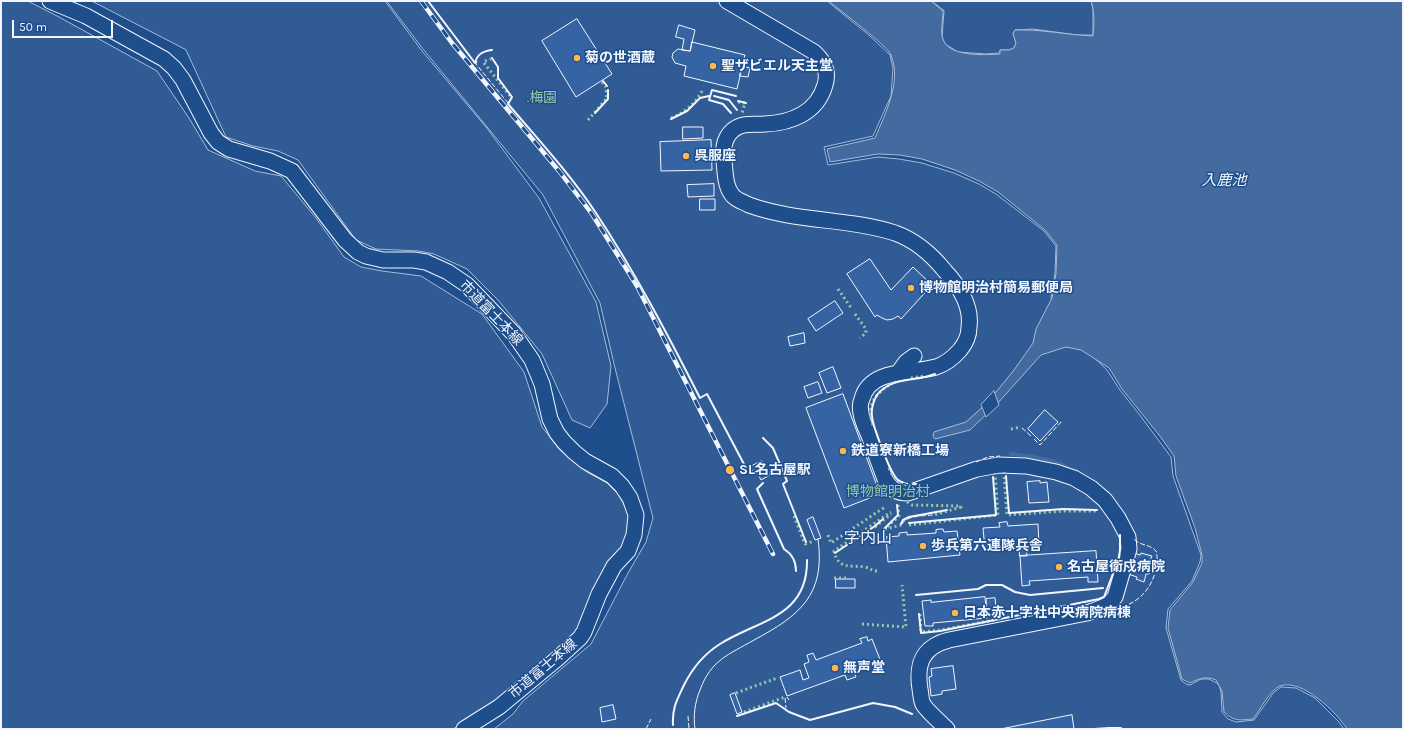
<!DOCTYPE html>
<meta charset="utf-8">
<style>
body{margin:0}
#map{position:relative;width:1404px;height:730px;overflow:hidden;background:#1f4e8c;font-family:Karla,sans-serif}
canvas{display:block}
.frame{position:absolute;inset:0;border:2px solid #f2f6ff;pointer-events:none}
.scale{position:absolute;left:12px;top:20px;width:101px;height:18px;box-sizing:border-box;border:2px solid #f2f6ff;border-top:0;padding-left:5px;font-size:12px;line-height:14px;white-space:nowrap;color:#f2f6ff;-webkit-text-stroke:3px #1f4e8c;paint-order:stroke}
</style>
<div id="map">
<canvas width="1404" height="730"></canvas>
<div class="frame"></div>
<div class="scale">50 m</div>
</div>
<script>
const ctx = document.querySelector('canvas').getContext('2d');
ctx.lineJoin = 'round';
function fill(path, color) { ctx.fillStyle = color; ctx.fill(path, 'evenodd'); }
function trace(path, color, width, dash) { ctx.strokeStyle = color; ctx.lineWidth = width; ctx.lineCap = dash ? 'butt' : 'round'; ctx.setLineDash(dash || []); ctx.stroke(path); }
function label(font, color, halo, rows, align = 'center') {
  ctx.font = font + ' Karla,"Noto Sans JP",sans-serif'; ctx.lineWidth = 3; ctx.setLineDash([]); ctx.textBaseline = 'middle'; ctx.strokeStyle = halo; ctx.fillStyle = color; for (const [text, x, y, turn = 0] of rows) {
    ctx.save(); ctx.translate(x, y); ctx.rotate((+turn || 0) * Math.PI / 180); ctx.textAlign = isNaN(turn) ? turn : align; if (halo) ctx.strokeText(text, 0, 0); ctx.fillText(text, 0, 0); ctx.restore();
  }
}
const built = new Path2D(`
 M1,1h27l31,16 98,54 32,47 19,32 47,21 26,5 35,42 28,39 17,10 21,4 39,5 61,38 42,58 18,55 18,23 27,22 20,11 11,11 13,23 -3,21 -51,94 -67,56 -14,16 -43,25h-452z
 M92,1h293l37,50 64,76 53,71 57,104 15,64 -4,38 -17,24 -18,-8 -30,-66 -44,-54 -31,-31 -33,-15 -15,-3 -43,-2 -20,-9 -58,-80 -20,-9 -25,-5 -27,-9 -40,-87z
 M387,1h440l43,35 20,19 3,13 -2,28 -18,40 -49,11 4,18 50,-8 21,2 23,4 32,10 25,11 17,10 48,37 12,15 -1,27 -4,25 11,32 11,7 34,33 13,20 19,24 32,43 2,19 28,79 -1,7 -8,19 -24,28 -2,19 15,52 5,4 4,1 11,-6h8l6,3 4,3 2,7 1,20 6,7 8,3 18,-2 20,-28 7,-5 15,1 19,10 24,24 5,7h-850l19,-15 10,-13 68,-57 37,-71 18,-31 7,-24 -39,-154 -14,-61 -57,-108 -120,-146z
 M932,1h159l2,8v26h-16l-44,-6 -18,1 -2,4 3,9 -2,5 -5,2h-9v3l-14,1 -28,-2 -13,-8 -3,-6 2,-27z`);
const water = new Path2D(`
 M829,1h102l12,10c0,9 -3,21 0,28 5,18 42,16 57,15v-4h9l5,-2 2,-5 -3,-9 2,-4c27,-1 52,5 78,6 1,-12 2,-23 -2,-35h312v728h-56c-10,-16 -45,-51 -67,-43 -10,4 -20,24 -27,33 -13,1 -19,3 -29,-7l-2,-21 -6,-11c-10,-4 -16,-2 -26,3l-8,-4 -14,-51 2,-18 23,-28 9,-19v-8l-7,-27 -19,-52 -2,-20 -15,-21 -37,-46 -13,-21 -28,-18 -15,-3 -25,8 -44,49 -27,26 -35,9 -2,-3 1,-4 32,-10 22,-20 26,-32 19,-27 3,-14 16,-31 4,-25 1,-28 -12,-15 -47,-38 -19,-11 -24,-11 -33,-11 -22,-4 -22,-1 -48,8 -3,-13 48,-11c10,-24 27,-56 16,-83 -3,-9 -52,-45 -62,-54z`);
const pier = new Path2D(`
 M994,391l5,14 -13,12 -5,-12z`);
const stream = new Path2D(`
 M1011,454c14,2 48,5 57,15l1,3`);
const building = new Path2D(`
 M577,19l35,55 -36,23 -34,-56z
 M679,25l16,5 -5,21 -8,-1 2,-11 -8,-2z
 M692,42l53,13 -8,34 -53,-13 2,-10 -11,-3 -3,-6 1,-4 5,-4 12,2z
 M742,66l8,2 -2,9 -8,-1z
 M683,127h20v11l-20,1z
 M711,140l1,30 -51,1 -1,-29z
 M714,184v12l-26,1 -1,-12z
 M700,199h15v11h-15z
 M870,259l21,31 22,-23 19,18 -31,34 -3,-3 -5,3 -6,1 -5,-2 -5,-3 -2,2 -28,-43z
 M835,301l8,12 -27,18 -8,-12z
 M804,333l1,10 -15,3 -2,-9z
 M833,367l8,21 -14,5 -8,-20z
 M818,382l4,11 -14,5 -4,-11z
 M843,394l37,100 -36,14 -38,-100z
 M1045,410l13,12 -18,19 -12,-12z
 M762,461l8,14 -9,5 -4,-8 -3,1 -4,-6z
 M1040,481v2l7,-1 2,20 -20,1 -2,-21z
 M813,517l8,21 -6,2 -8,-20z
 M1007,522l1,4 30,-2 1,21 -54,4 -2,-21 17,-1 -1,-4z
 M940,529h3l1,3 13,-1 3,24 -72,7 -2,-25 13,-1v-3l8,-1v3l29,-2v-3z
 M1019,546h7l1,10h-7z
 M1096,551l2,31h-10v-5l-59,4 1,4 -8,1 -2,-30z
 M1134,553l6,2 1,-2 11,3 -3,7 3,1 -3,10h-3l-2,8 -8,-3 1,-2 -9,-3z
 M836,579h19v9h-19z
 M985,597l2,21 -54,5v3h-8l-3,-25 9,-1v2z
 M995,598l2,17 -10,1 -1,-17z
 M867,637l1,4 4,-2 9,23 -27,10 2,5 -9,3 -2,-5 -58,21 -7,-19 20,-7 3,10 6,-2 -5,-14 5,-2 -2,-7 6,-2 3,7 46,-17 -2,-4z
 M953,666l3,23 -14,2v3l-11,2 -2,-19 3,-1 -1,-7z
 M735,693l7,19 -5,2 -7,-19z
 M613,705l3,14 -14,3 -2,-14z
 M1072,715l2,14h-73z`);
const minor = new Path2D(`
 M50,1l36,15 78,43 10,9 9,12 28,53 7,9 11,7 41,12 22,10 53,69 13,12 8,4 17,4h31l12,2 22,10 19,13 47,49 18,26 10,24 8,35 7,14 7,9 10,10 11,9 27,15 10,10 8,12 6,17 -2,20 -6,16 -14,15 -15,28 -15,38 -4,6 -23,21 -58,48 -35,22
 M727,1l87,51c10,9 15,20 11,33 -8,28 -34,38 -60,39 -12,1 -22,-2 -32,6 -13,11 -9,27 -8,42 1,9 2,17 8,24 5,5 11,6 16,9 47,17 99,13 146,28 20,7 37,22 50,38 14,15 27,34 24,56 0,8 -4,17 -9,23 -7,8 -15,14 -24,17 -24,7 -66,1 -74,32 -2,4 -2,9 -1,14 1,9 6,17 9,25 5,14 10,28 15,41 6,10 11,14 23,14l69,-24 22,-4 27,1 30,6 18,6 17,10 14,12 13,18 10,19 1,12 -14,48c-7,10 -17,12 -28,16l-138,27c-27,7 -33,24 -29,49 1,5 1,12 3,15 4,7 18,19 24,25
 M898,373l8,-11 8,-6`);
const tram = new Path2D(`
 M695,729c-2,-13 0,-27 5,-39 11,-30 28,-35 54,-50 45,-24 72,-45 64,-101`);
const rail = new Path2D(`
 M421,1l31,42 107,128 33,43 45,72 136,268`);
const hedge = new Path2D(`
 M485,61l6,-2
 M484,63l27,34
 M602,82l4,5
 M738,102l7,1 -3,10
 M671,118c15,-6 25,-15 32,-29
 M588,120l19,-22 -1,-8
 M838,289l14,20
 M855,314l11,15v4l-6,5
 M911,378l13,-2
 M873,425c-8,-22 5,-34 23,-44
 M1011,429l10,-2
 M889,468c4,11 13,17 24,17
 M1004,472l3,43 56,-4h34
 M907,502l5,3 47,1 2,1 -27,8
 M898,505l1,11 -14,13 17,-4
 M794,516l11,28 9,-3
 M909,525l89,-10 -3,-42
 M875,527l16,-13
 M828,535l3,8 54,-36
 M877,571c-5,0 -7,-3 -12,-4 -14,-2 -27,3 -31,-16l57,-39
 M834,578h15
 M920,614l1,18 19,-2 55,-10
 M862,624l44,3 -4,-42
 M736,693l41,-15
 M744,712l41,-15`);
const fence = new Path2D(`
 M477,61l-1,3 32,39
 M1022,428l9,8
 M1034,439l6,6 22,-24
 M976,462l12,-5 12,-1
 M902,524c5,-9 22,-8 31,-9
 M1109,611c23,-5 39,-15 46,-38 2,-8 3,-15 1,-22 -6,-7 -16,-5 -22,-12
 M787,697l2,3
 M785,698l1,10
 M688,716l1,13
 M646,729l5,-10
 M1104,729h12`);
const wall = new Path2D(`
 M428,1l47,62c2,-9 8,-12 17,-13
 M492,58l6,9v11l14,19 -4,7c30,35 62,70 88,109 39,59 72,122 104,185l7,-4 39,74 5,-3
 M603,81l4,5
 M714,96l15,4 8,10
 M738,101l8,2
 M595,113l13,-14v-9
 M731,113l-8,-9 -14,-4 3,-10 24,6
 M671,119l16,-8 13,-13 9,-2
 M763,438l10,10 14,33 -4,3 23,58
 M1006,476l3,37 54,-4 34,1
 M763,483l-6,6 27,60c8,5 12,13 12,22
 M916,484c-6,1 -12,0 -18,-4 -8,-7 -25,-53 -26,-64 -1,-6 1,-15 5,-21 15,-19 38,-13 58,-21
 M909,523l87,-8 -3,-38
 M901,524l2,-4 6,-3 38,-7
 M884,529l14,-14 -1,-10
 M835,553l40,-27 8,-7
 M1119,559l1,-10v-14
 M916,595l62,-6 8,-4h16l13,7 15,3 73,-7
 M919,614l2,19 19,-2 159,-32 5,-2 12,-31
 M737,716l39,-13 13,9 21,8 63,-17 22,4 17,7
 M673,725c-1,-17 4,-25 11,-40 8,-16 20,-31 36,-41 37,-24 88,-26 87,-84
 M1094,729l15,-1h12`);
const markers = [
 [577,58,4,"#ffb74d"],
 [713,66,4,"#ffb74d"],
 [686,156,4,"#ffb74d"],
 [911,288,4,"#ffb74d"],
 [843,451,4,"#ffb74d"],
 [730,470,5,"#ffb74d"],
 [923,546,4,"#ffb74d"],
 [1059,567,4,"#ffb74d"],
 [955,613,4,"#ffb74d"],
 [835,668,4,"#ffb74d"]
];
const poiNames = [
 ["菊の世酒蔵",585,58],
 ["聖ザビエル天主堂",721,66],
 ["呉服座",694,156],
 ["博物館明治村簡易郵便局",919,288],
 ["鉄道寮新橋工場",851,451],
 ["SL名古屋駅",739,470],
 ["歩兵第六連隊兵舎",931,546],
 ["名古屋衛戍病院",1067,567],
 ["日本赤十字社中央病院病棟",963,613],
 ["無声堂",843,668]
];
const parkNames = [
 [".梅園",542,98],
 ["博物館明治村",888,492]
];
const streetNames = [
 ["市道富士本線",491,313,46],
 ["市道富士本線",543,669,-40]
];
const waterNames = [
 ["入鹿池",1224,181]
];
const quarterNames = [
 ["字内山",868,538]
];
fill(built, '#305b95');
trace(built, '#a8bbd7', 1);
fill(water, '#446ba0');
trace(water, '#a8bbd7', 1);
fill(pier, '#1f4e8c');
trace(pier, '#a8bbd7', 1);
trace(stream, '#446ba0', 4);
fill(building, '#3563a3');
trace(building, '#f2f6ff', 1);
trace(minor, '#f2f6ff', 17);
trace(minor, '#1f4e8c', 15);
trace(tram, '#f2f6ff', 1);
trace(rail, '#f2f6ff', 4.5);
trace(rail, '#1f4e8c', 3, [9]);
trace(hedge, '#97c8a6', 3, [2, 3]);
trace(fence, '#f2f6ff', 1, [5, 2]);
trace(wall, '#f2f6ff', 2);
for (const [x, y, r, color] of markers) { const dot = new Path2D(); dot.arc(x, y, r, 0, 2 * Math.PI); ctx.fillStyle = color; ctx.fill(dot); trace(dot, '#1f4e8c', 1.5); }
label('bold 14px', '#f2f6ff', '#1f4e8c', poiNames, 'left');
label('14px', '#97c8a6', '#1f4e8c', parkNames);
label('14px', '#f2f6ff', '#1f4e8c', streetNames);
label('italic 15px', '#f2f6ff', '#1f4e8c', waterNames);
label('16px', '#f2f6ff', '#1f4e8c', quarterNames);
</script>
